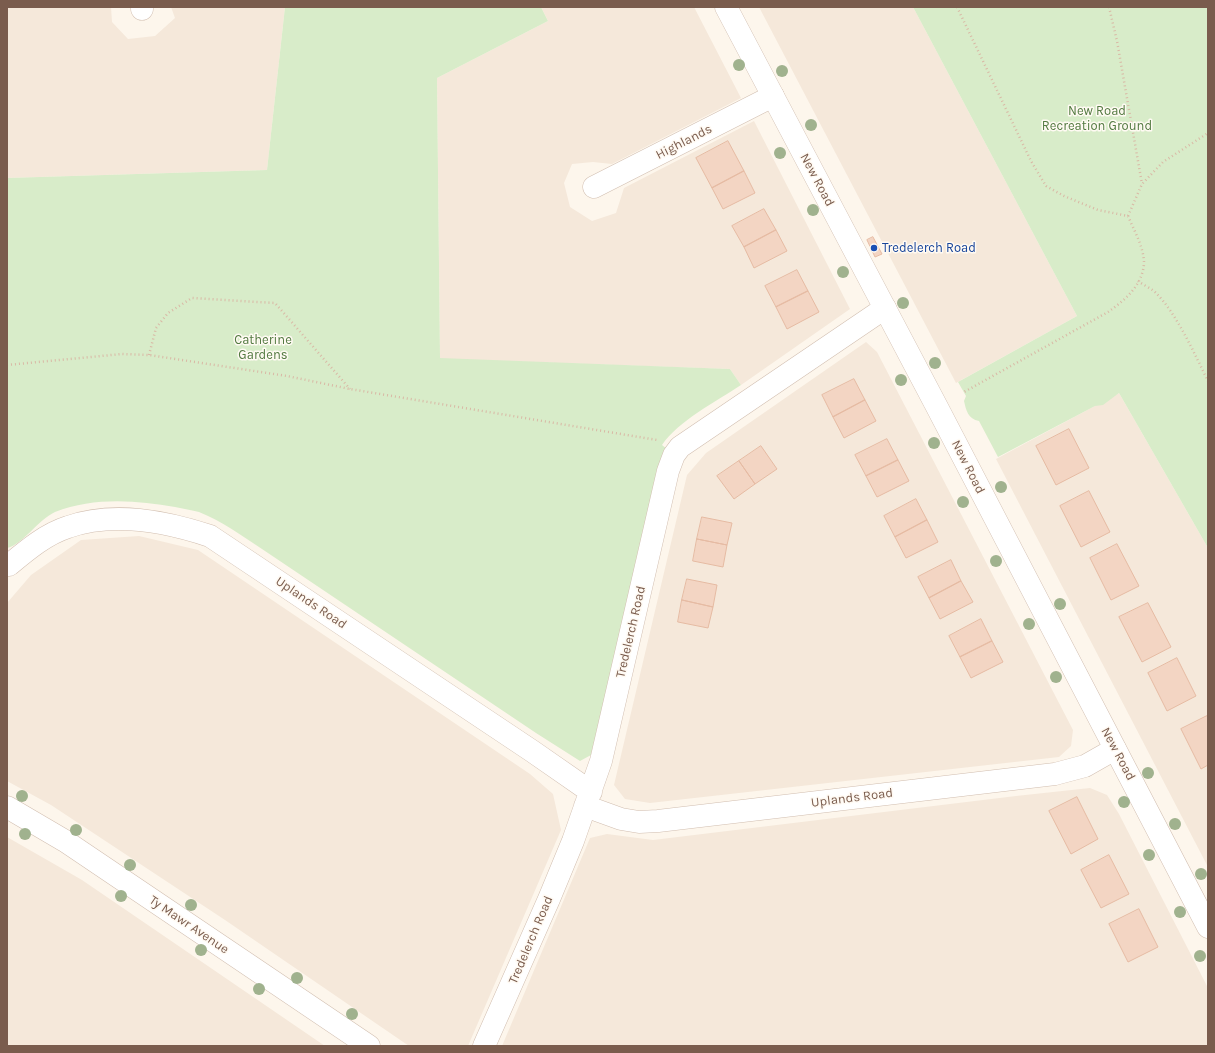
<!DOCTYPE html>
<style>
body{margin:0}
#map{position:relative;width:1215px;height:1053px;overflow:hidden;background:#fdf6ec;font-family:Karla,sans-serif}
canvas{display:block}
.frame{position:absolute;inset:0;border:8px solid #7a5c4d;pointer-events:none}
</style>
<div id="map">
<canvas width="1215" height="1053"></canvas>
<div class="frame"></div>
</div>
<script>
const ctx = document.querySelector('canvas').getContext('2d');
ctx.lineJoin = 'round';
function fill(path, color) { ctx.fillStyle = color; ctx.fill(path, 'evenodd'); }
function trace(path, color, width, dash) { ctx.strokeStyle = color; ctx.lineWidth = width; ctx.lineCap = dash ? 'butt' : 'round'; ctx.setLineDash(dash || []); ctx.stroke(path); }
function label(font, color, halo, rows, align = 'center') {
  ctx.font = font + ' Karla,sans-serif'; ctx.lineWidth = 3; ctx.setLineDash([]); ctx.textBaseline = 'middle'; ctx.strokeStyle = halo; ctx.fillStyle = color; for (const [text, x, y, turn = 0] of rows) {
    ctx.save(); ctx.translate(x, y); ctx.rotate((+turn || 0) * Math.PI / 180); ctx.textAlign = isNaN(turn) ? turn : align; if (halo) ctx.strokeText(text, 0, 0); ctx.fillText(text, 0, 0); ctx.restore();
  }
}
const residential = new Path2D(`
 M7,7h104l1,15 16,17 27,-3 20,-18 -4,-11h114l-18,163 -260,8z
 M541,7h153l47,91 -129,66 -19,-2 -21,2 -8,19 6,24 22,14 24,-8 8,-25 130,-67 96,188 -109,76 -11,-16 -290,-10 -3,-281 111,-57z
 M759,7h154l164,309 -121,67z
 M866,342l11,10 196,378 -2,16 -12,11 -409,46 -25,-4 -11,-14 73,-310 19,-22z
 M1119,393l89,155v319l-212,-408z
 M139,536l59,14 332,224 23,20 8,36 -93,216h-59l-184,-126 -112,-74 -62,-41 -44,-24v-178l24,-28 50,-35z
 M1090,788l17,7 12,19 89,174v58h-706l88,-208 17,-4 46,6 363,-44z
 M7,837l75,43 243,166h-318z`);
const green = new Path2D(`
 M285,7h256l7,14 -111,57 3,280 290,11 11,16c-24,16 -63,36 -79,60l5,4 -30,114 -46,192 -11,6 -44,-28 -274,-184c-20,-13 -40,-28 -63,-37 -7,-2 -16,-3 -24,-5 -39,-7 -82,-10 -120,5 -17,8 -33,33 -48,36v-370l260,-8z
 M913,7h295v541l-89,-155 -16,12 -8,1 -97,51 -19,-36c-11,-2 -13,-11 -15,-20l2,-5 -8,-14 119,-66z`);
const building = new Path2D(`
 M728,141l16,30 -32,17 -16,-30z
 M744,171l11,22 -32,16 -11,-21z
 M764,209l12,21 -32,17 -12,-21z
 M776,230l11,21 -33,17 -10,-21z
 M873,237l9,17 -7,3 -8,-17z
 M797,270l11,21 -32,16 -11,-21z
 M808,291l11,21 -32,17 -11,-22z
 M854,379l11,21 -32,17 -11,-22z
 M865,400l11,21 -32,17 -11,-21z
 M1069,429l20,39 -33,17 -20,-39z
 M887,439l11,21 -32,16 -11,-21z
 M761,446l16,23 -22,15 -16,-23z
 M898,460l11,21 -32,16 -11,-21z
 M739,461l16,23 -21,15 -17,-23z
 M1089,491l21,41 -29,15 -21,-41z
 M916,499l11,21 -32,17 -11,-21z
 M702,517l30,6 -5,22 -30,-6z
 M927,520l11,22 -32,16 -11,-21z
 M697,539l30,6 -4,22 -30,-6z
 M1117,544l22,42 -28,14 -21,-42z
 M951,560l10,21 -32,17 -11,-21z
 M687,579l30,6 -4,22 -31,-7z
 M961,581l12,21 -33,17 -11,-21z
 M682,600l31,7 -5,21 -30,-6z
 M1148,603l23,44 -29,15 -23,-45z
 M981,619l11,22 -32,16 -11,-21z
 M992,641l11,21 -32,16 -11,-21z
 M1177,658l19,38 -29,15 -19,-38z
 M1207,716l1,2v47l-7,4 -20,-40z
 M1077,797l21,42 -27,15 -22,-43z
 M1109,855l20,39 -28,14 -20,-38z
 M1139,909l19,38 -30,15 -19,-38z`);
const path = new Path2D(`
 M957,7l74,154 15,25 18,10 34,14 30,6c6,14 16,32 16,47 -1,22 -20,38 -36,49l-144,80
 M1109,7l8,34 25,143
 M1128,216l14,-32 21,-22 45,-29
 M1138,281c5,4 13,7 18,12 21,21 39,62 52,88
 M149,355l7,-27 12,-15 24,-15 83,5 75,86
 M7,365l115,-11 27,1 138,21 63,13 307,51`);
const minor = new Path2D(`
 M142,9v-2
 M594,187l179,-91
 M9,565c18,-15 37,-31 59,-38 46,-16 97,-6 142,9l322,215 59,41
 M585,806l36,13 18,3 19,-1 397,-47 30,-8 30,-17
 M7,807l58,34 304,205
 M484,1046l65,-147 24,-58 28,-80 67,-290 6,-16 6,-8 205,-139`);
const tertiary = new Path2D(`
 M726,7l211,400 271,520`);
const trees = [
 [739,65],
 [782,71],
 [811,125],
 [780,153],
 [813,210],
 [843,272],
 [903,303],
 [935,363],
 [901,380],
 [934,443],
 [1001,487],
 [963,502],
 [996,561],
 [1060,604],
 [1029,624],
 [1056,677],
 [1148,773],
 [22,796],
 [1124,802],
 [1175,824],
 [76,830],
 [25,834],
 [1149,855],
 [130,865],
 [1201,874],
 [121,896],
 [191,905],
 [1180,912],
 [201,950],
 [1200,956],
 [297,978],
 [259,989],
 [352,1014]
];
const markers = [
 [874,248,4,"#1a4fb4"]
];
const parkNames = [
 ["New Road",1097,111],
 ["Recreation Ground",1097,126],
 ["Catherine",263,340],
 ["Gardens",263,355]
];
const streetNames = [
 ["Highlands",684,142,-27],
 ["New Road",817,180,62],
 ["New Road",968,467,63],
 ["Uplands Road",311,603,34],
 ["Tredelerch Road",631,632,-77],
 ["New Road",1118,754,62],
 ["Uplands Road",852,798,-7],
 ["Ty Mawr Avenue",189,925,34],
 ["Tredelerch Road",531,940,-67]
];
const transitNames = [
 ["Tredelerch Road",882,248]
];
fill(residential, '#f5e8da');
fill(green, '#d8ecc9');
fill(building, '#f3d5c3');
trace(building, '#e6bba3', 1);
trace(minor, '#d1beb0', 23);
trace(tertiary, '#d1beb0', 23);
trace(path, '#d9b8a5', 2.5, [1, 3]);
trace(minor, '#fff', 22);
trace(tertiary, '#fff', 22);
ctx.fillStyle = '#a0b28e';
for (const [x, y] of trees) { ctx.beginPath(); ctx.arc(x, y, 6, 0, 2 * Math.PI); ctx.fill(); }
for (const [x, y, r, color] of markers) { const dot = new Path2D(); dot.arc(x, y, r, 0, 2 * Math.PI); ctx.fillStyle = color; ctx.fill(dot); trace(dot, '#fffaf3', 1.5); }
label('13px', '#537a41', '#fffaf3', parkNames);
label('13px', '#7a5c4d', '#fffaf3', streetNames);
label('13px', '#164399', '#fffaf3', transitNames, 'left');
</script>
